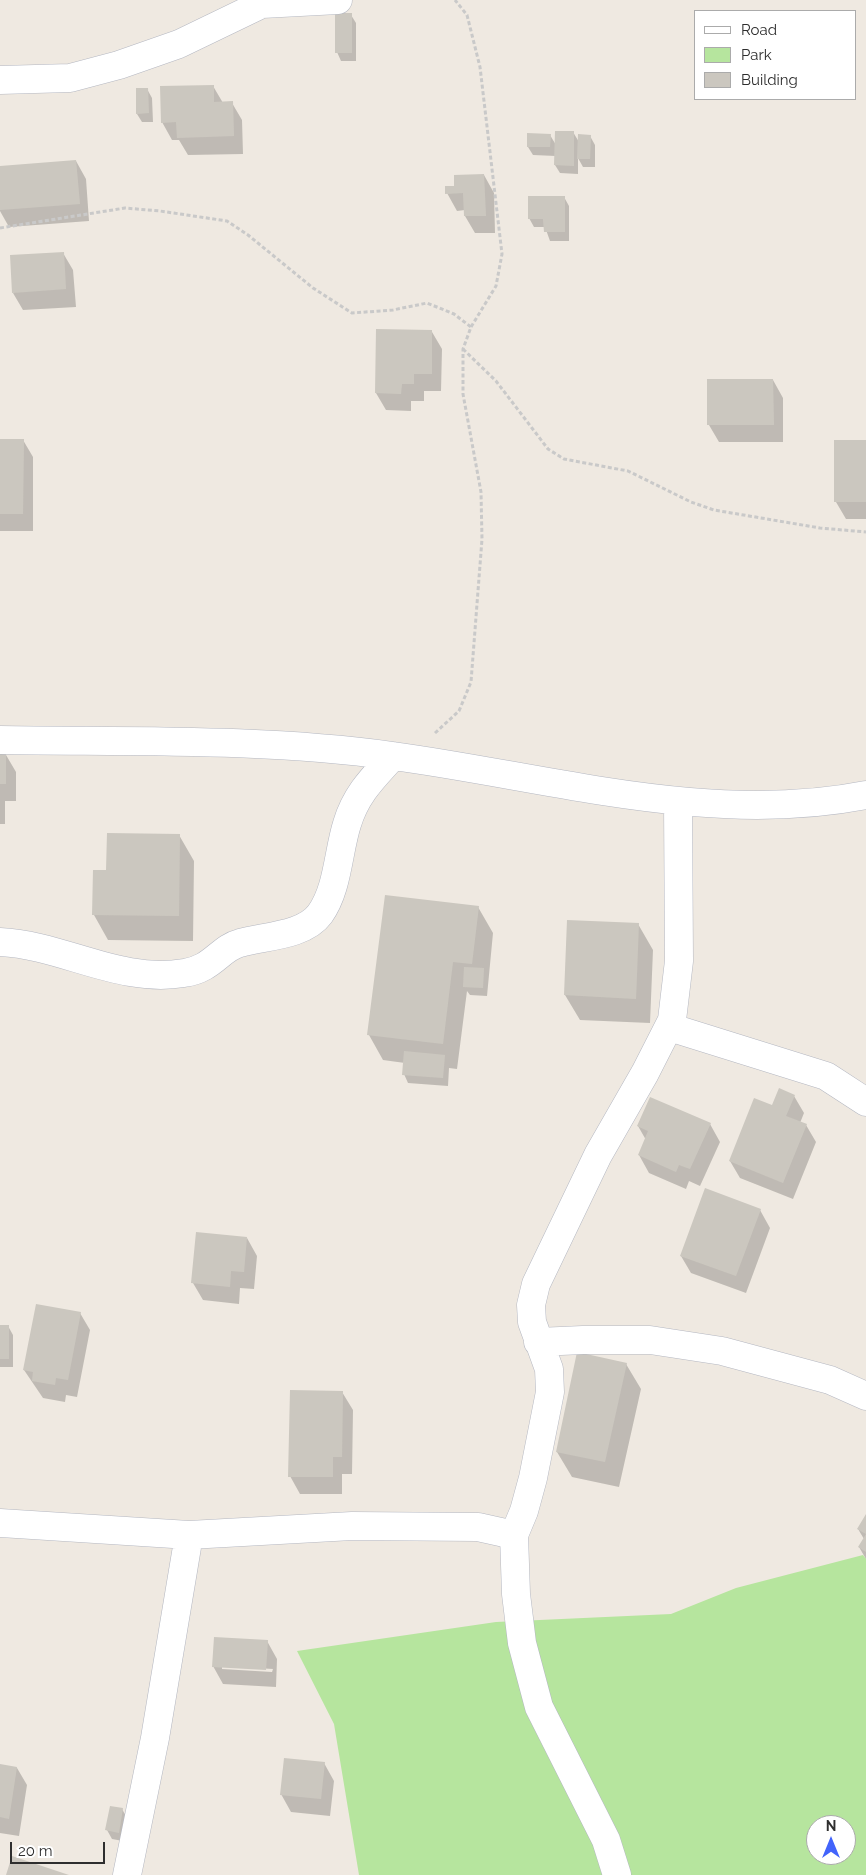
<!DOCTYPE html>
<style>
body{margin:0}
#map{position:relative;width:866px;height:1875px;overflow:hidden;background:#efe9e1;font-family:Raleway,sans-serif}
canvas{display:block}
.legend{position:absolute;left:694px;top:10px;width:162px;height:90px;box-sizing:border-box;background:#fff;border:1px solid #ababab;margin:0;padding:6px 9px;list-style:none;font-size:15px;color:#2e2e2e}
.legend li{display:flex;align-items:center;gap:10px;height:25px}
.legend b{width:25px;border:1px solid #ababab}
.north{position:absolute;left:806px;top:1815px;width:50px;height:50px;box-sizing:border-box;background:#fff;border:1px solid #ababab;border-radius:50%;rotate:0deg;font-size:14px;font-weight:700;line-height:20px;text-align:center;color:#2e2e2e}
.north::after{content:'';display:block;margin:auto;width:18px;height:22px;background:#4264fb;clip-path:polygon(50% 0,100% 100%,50% 72%,0 100%)}
.scale{position:absolute;left:10px;top:1842px;width:95px;height:22px;box-sizing:border-box;border:2px solid #2e2e2e;border-top:0;padding-left:6px;font-size:15px;line-height:18px;white-space:nowrap;color:#2e2e2e;-webkit-text-stroke:4px #fff;paint-order:stroke}
</style>
<div id="map">
<canvas width="866" height="1875"></canvas>
<ul class="legend">
<li><b style="height:6px;background:#fff"></b>Road</li>
<li><b style="height:14px;background:#b6e59e"></b>Park</li>
<li><b style="height:14px;background:#cbc7bf"></b>Building</li>
</ul>
<div class="north">N</div>
<div class="scale">20 m</div>
</div>
<script>
const ctx = document.querySelector('canvas').getContext('2d');
ctx.lineJoin = 'round';
function fill(path, color) { ctx.fillStyle = color; ctx.fill(path, 'evenodd'); }
function trace(path, color, width, dash) { ctx.strokeStyle = color; ctx.lineWidth = width; ctx.lineCap = dash ? 'butt' : 'round'; ctx.setLineDash(dash || []); ctx.stroke(path); }
const green = new Path2D(`
 M863,1555l3,4v316h-507l-25,-151 -37,-73 199,-29 175,-8 65,-26zM816,1825h30v30h-30z`);
const shadow = new Path2D(`
 M351,15l5,8v38h-15l-4,-9z
 M213,86l10,17h9l10,17 1,34 -55,1 -9,-15h-7l-10,-18z
 M147,89l5,9 1,24h-11l-5,-8z
 M573,132l6,10 11,-6 5,9v22h-12l-5,-9v16l-18,-1 -5,-8 1,-9 -23,-1 -5,-8 22,-12 6,10z
 M76,161l10,18 3,42 -80,6 -9,-16v-44z
 M484,175l10,18 1,40h-20l-10,-17v-6l-8,1 -10,-18 8,-6z
 M564,197l5,9v35h-19l-5,-14h-11l-5,-9z
 M63,253l10,17 3,37 -53,3 -10,-17z
 M432,332l10,17 -1,42h-17v10h-13v10l-25,-1 -10,-17z
 M773,380l10,18v44h-64l-10,-17z
 M0,440h23l10,17v74h-33z
 M866,441v78h-20l-10,-17z
 M0,755h6l10,17v29h-11v23h-5z
 M179,835l15,26 -1,80 -85,-1 -14,-25z
 M478,907l15,26 -6,63 -17,-1 -3,-4 -10,78 -8,-1 -1,18 -40,-3 -4,-9 1,-11 -22,-3 -14,-25z
 M568,922l70,2 15,26 -3,73 -70,-3 -15,-25z
 M794,1096l10,17 -4,10 6,2 10,17 -23,57 -53,-21 -10,-17 42,-54z
 M710,1124l10,18 -20,44 -11,-5 -3,8 -37,-16 -10,-18 7,-15 -8,-14z
 M760,1210l10,18 -24,65 -55,-20 -10,-17z
 M247,1238l10,18 -3,33 -14,-1 -1,16 -36,-4 -10,-17z
 M80,1313l10,17 -13,67 -11,-2 -1,7 -22,-4 -19,-28z
 M0,1326h8l5,9v32h-13z
 M626,1364l15,25 -22,98 -47,-10 -15,-25z
 M342,1392l11,18 -1,64h-10v20h-42l-10,-18z
 M866,1516v43l-7,-12 5,-8 -6,-10z
 M267,1641l10,18 -1,28 -53,-3 -10,-18zM222,1666l51,3 -1,3 -50,-3z
 M324,1763l10,18 -4,35 -39,-4 -10,-18z
 M0,1765l17,3 10,17 -8,51 -19,-3z
 M122,1809l5,9 -4,23 -11,-2 -5,-9z`);
const building = new Path2D(`
 M335,13h17v40h-17z
 M214,85v17l19,-1 1,35 -57,2 -1,-16 -15,1 -1,-37z
 M136,88h12l1,25 -13,1z
 M555,131h19v35l-20,-1z
 M527,133l24,1 -1,13h-23z
 M578,134l13,1 -1,24h-13z
 M76,160l4,44 -80,6v-44z
 M484,174l2,42h-22l-1,-23 -18,1v-8h9v-11z
 M528,196h37v36h-21l-1,-13h-15z
 M64,252l2,37 -54,4 -2,-38z
 M376,329l56,1v44h-18v10h-12l-1,10 -26,-1z
 M707,379h66l1,46h-67z
 M0,439h24l-1,75h-23z
 M834,440h32v62h-32z
 M0,753h6v31h-6z
 M107,833l73,1 -1,82 -87,-1 1,-45h13z
 M385,895l94,11 -7,58 -19,-2 -10,82 -76,-9z
 M567,920l72,3 -3,76 -72,-4z
 M464,967l20,1 -1,20 -20,-1z
 M404,1051l41,4 -2,23 -41,-3z
 M779,1088l16,7 -9,21 21,8 -24,59 -54,-22 25,-63 18,7z
 M650,1097l61,26 -21,46 -11,-4 -3,7 -38,-17 10,-24 -11,-5z
 M705,1188l56,21 -25,67 -56,-20z
 M196,1232l51,5 -3,35 -13,-1 -1,16 -39,-4z
 M36,1304l45,8 -13,68 -12,-2 -1,7 -23,-4 1,-9 -10,-2z
 M0,1325h9v34h-9z
 M577,1352l50,11 -22,99 -49,-10z
 M290,1390l53,1 -1,66h-9v20h-45z
 M866,1514v38l-8,-5 8,-13 -9,-5z
 M214,1637l54,3 -2,30 -54,-3z
 M284,1758l41,4 -4,37 -41,-4z
 M0,1764l17,3 -8,52 -9,-2z
 M110,1806l13,2 -4,25 -14,-3z
 M12,1856l57,19h-63z`);
const path = new Path2D(`
 M0,228l125,-20 35,3 67,10 21,14 65,53 39,25 41,-3 34,-7 27,11 17,13
 M463,349l33,32 52,68 16,10 64,12 63,31 23,8 106,18 46,4
 M435,733l24,-22 12,-29 11,-143 -1,-47 -18,-98v-45l8,-22 25,-41 6,-32 -22,-187 -13,-52 -12,-15`);
const street = new Path2D(`
 M0,80l70,-2 49,-13 60,-21 83,-40 76,-4
 M0,740c131,2 263,-2 393,16 155,21 317,70 473,39
 M0,942c63,3 120,42 184,31 29,-4 36,-25 56,-30 24,-7 64,-7 80,-29 18,-25 18,-62 27,-90 9,-30 26,-46 46,-68
 M669,1027l157,49 40,26
 M538,1342l45,-2h67l72,11 108,29 36,16
 M0,1523l189,12 163,-9 126,1 36,8 2,59 6,49 17,64 67,133 11,35
 M514,1535l10,-24 9,-33 17,-86 -1,-23 -17,-47 -1,-17 5,-21 62,-129 47,-82 27,-53 7,-59 -1,-159
 M127,1875l28,-137 34,-203`);
fill(green, '#b6e59e');
fill(shadow, '#0003');
fill(building, '#cbc7bf');
trace(street, '#b4b7c1', 29);
trace(path, '#c9c9c9', 3, [4, 2.5]);
trace(street, '#fff', 28);
</script>
